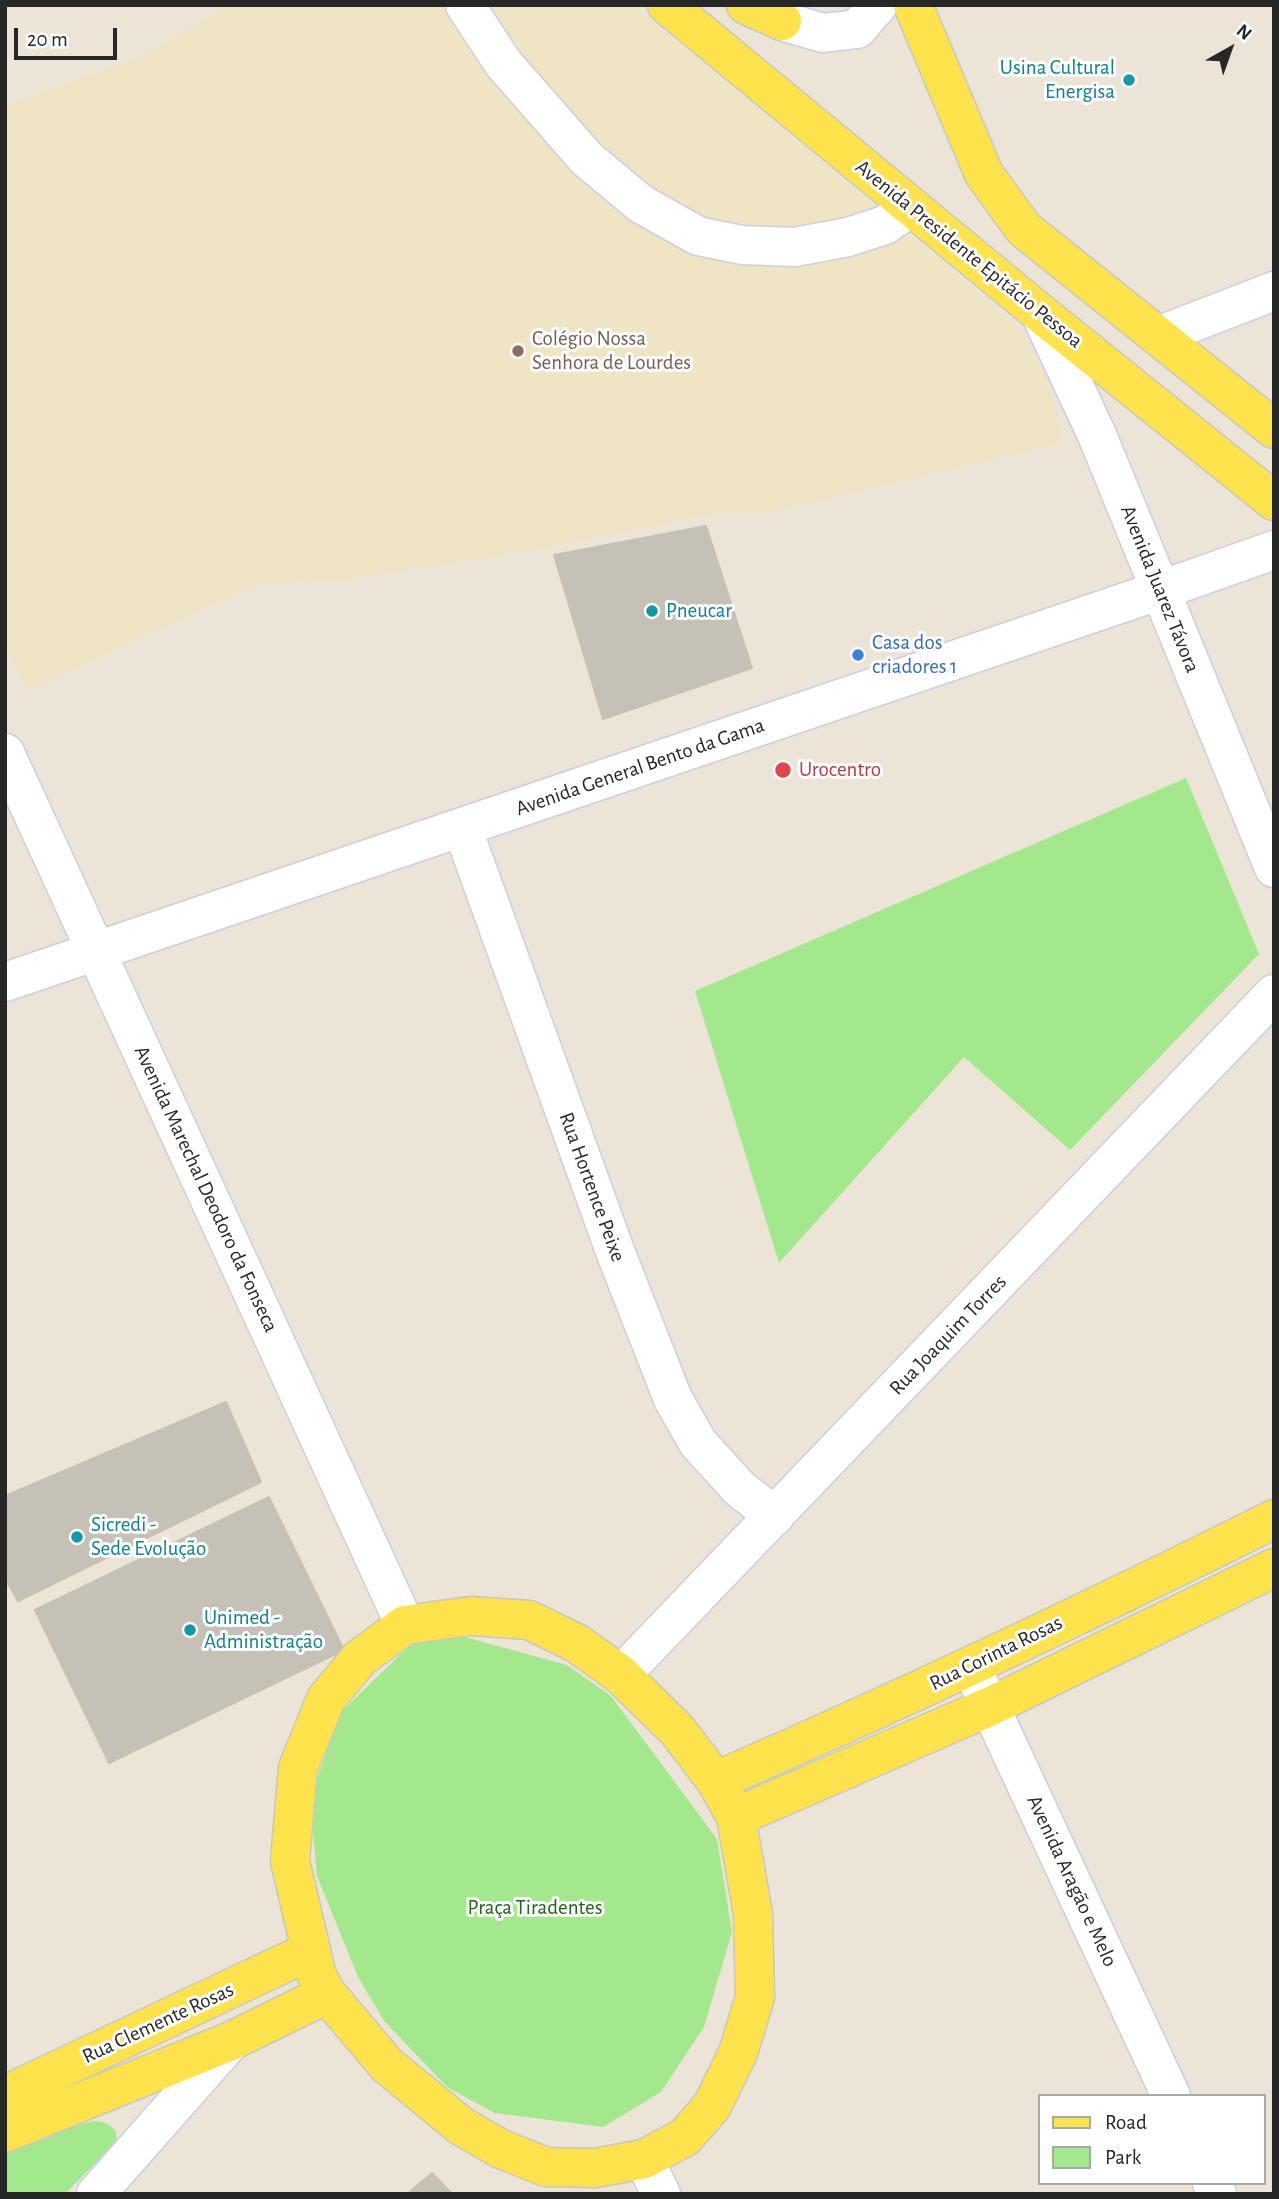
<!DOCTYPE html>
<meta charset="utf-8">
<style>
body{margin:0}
#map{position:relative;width:1279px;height:2199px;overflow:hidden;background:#ece4d7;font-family:"Alegreya Sans",sans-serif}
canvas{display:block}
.frame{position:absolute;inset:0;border:7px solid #272727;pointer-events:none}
.legend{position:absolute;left:1038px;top:2094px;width:228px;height:91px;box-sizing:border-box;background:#fff;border:2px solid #a9a9a9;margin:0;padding:9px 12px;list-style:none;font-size:21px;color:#272727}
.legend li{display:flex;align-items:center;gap:14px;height:35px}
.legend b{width:35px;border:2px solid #a9a9a9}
.north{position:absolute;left:1195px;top:14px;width:70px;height:70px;-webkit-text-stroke:5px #fff;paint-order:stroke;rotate:40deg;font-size:19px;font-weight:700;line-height:28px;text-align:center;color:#272727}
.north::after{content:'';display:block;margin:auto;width:24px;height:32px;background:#272727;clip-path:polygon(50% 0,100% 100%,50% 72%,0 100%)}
.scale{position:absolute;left:14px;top:28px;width:103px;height:32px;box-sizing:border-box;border:4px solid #272727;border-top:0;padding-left:9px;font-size:21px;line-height:24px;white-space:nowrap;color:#272727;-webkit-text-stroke:5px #fff;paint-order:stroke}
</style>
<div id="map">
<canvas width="1279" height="2199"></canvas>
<div class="frame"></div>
<ul class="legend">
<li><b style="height:9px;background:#fce34b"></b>Road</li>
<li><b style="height:19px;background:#a4e88d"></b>Park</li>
</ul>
<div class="north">N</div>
<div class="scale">20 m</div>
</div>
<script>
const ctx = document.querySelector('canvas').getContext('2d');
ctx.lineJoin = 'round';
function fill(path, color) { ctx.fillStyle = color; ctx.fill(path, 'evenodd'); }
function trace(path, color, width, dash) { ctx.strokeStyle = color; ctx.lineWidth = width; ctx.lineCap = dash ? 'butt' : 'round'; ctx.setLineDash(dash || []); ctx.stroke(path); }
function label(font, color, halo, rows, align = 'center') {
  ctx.font = font + ' "Alegreya Sans",sans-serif'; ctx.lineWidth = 6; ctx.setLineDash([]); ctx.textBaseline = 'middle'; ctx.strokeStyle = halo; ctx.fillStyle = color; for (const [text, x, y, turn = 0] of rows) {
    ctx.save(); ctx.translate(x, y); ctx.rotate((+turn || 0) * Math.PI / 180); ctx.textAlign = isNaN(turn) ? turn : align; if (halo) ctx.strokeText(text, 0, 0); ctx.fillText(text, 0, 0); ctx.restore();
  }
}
const education = new Path2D(`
 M228,5h404l263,217 120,103 30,52 11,34 5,32 -290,69 -67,3 -181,37 -185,29 -76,1 -235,108 -22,-45v-539l139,-50z`);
const green = new Path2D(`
 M1186,778l73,176 -189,196 -106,-93 -185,206 -84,-272z
 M465,1637l102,28 44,31 106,143 15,93 -28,95 -43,65 -58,35 -108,-14 -48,-26 -62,-65 -27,-45 -41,-101 -7,-76 30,-87 74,-72z
 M94,2121c10,0 15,3 22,10l1,10 -52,53h-60v-40l75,-30z`);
const building = new Path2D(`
 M706,526l46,142 -149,51 -49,-164z
 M226,1402l35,80 -243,119 -13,-23v-82z
 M269,1497l75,153 -235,113 -74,-153z
 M432,2173l20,21h-45z`);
const minor = new Path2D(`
 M465,5l38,58 84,96 54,45 57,32 44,9 53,2 53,-10 37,-12 26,-18
 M765,5l17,16 41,12 34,-4 21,-24
 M1040,313l57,122 177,433
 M1158,336l116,-45
 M5,753l400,872
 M462,827l153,424 58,148 25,44 42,46 35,27
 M5,982l1156,-392 113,-40
 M971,1666l200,430
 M621,1675l653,-681
 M644,2159l17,35
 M1212,2183l5,11
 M96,2194l135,-153`);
const major = new Path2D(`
 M667,5l373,308 234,188
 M746,5l36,16
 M913,5l71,169 40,55 250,200
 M471,1616l58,4 49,24 43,31 56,55 39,51 20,36 17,97 2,83 -17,56 -26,53 -27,31 -41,22 -49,9 -49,-1 -45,-18 -40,-23 -74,-61 -60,-71 -10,-18 -27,-115 8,-93 28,-69 34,-41 45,-33z
 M716,1781c188,-82 374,-170 558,-262
 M736,1817l255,-111 283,-138
 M5,2095l305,-144
 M5,2133l226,-92 96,-47`);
const markers = [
 [1129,80,7,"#0f9aa8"],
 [518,351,7,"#8d6e63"],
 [652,611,7,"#0f9aa8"],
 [858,655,7,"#3f7fe0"],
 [783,770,9,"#e0444e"],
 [77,1537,7,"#0f9aa8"],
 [190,1630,7,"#0f9aa8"]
];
const cultureNames = [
 ["Usina Cultural",1115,68,"right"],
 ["Energisa",1115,92,"right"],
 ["Pneucar",666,611],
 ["Sicredi -",91,1525],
 ["Sede Evolução",91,1549],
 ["Unimed -",204,1618],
 ["Administração",204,1642]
];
const streetNames = [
 ["Avenida Presidente Epitácio Pessoa",969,254,39],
 ["Avenida Juarez Távora",1160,589,68],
 ["Avenida General Bento da Gama",640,767,-19],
 ["Rua Hortence Peixe",592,1187,70],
 ["Avenida Marechal Deodoro da Fonseca",206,1189,65],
 ["Rua Joaquim Torres",948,1335,-46],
 ["Rua Corinta Rosas",996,1653,-26],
 ["Avenida Aragão e Melo",1072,1881,65],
 ["Rua Clemente Rosas",158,2023,-25]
];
const educationNames = [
 ["Colégio Nossa",532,339],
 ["Senhora de Lourdes",532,363]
];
const shopNames = [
 ["Casa dos",872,643],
 ["criadores 1",872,667]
];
const healthNames = [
 ["Urocentro",799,770]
];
const parkNames = [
 ["Praça Tiradentes",535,1908]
];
fill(education, '#efe5c4');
fill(green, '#a4e88d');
fill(building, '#c6c1b7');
trace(building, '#c6c1b1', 2);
trace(minor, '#cccee2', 41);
trace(major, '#c7c7c7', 41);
trace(minor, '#fff', 38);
trace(major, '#fce34b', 38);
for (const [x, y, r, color] of markers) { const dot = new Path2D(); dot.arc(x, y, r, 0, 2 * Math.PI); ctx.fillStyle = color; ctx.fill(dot); trace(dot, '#fff', 2.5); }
label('21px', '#0d838f', '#fff', cultureNames, 'left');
label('21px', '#272727', '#fff', streetNames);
label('21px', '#785e54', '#fff', educationNames, 'left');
label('21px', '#366cbe', '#fff', shopNames, 'left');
label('21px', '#be3a42', '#fff', healthNames, 'left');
label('21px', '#1d6813', '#fff', parkNames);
</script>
